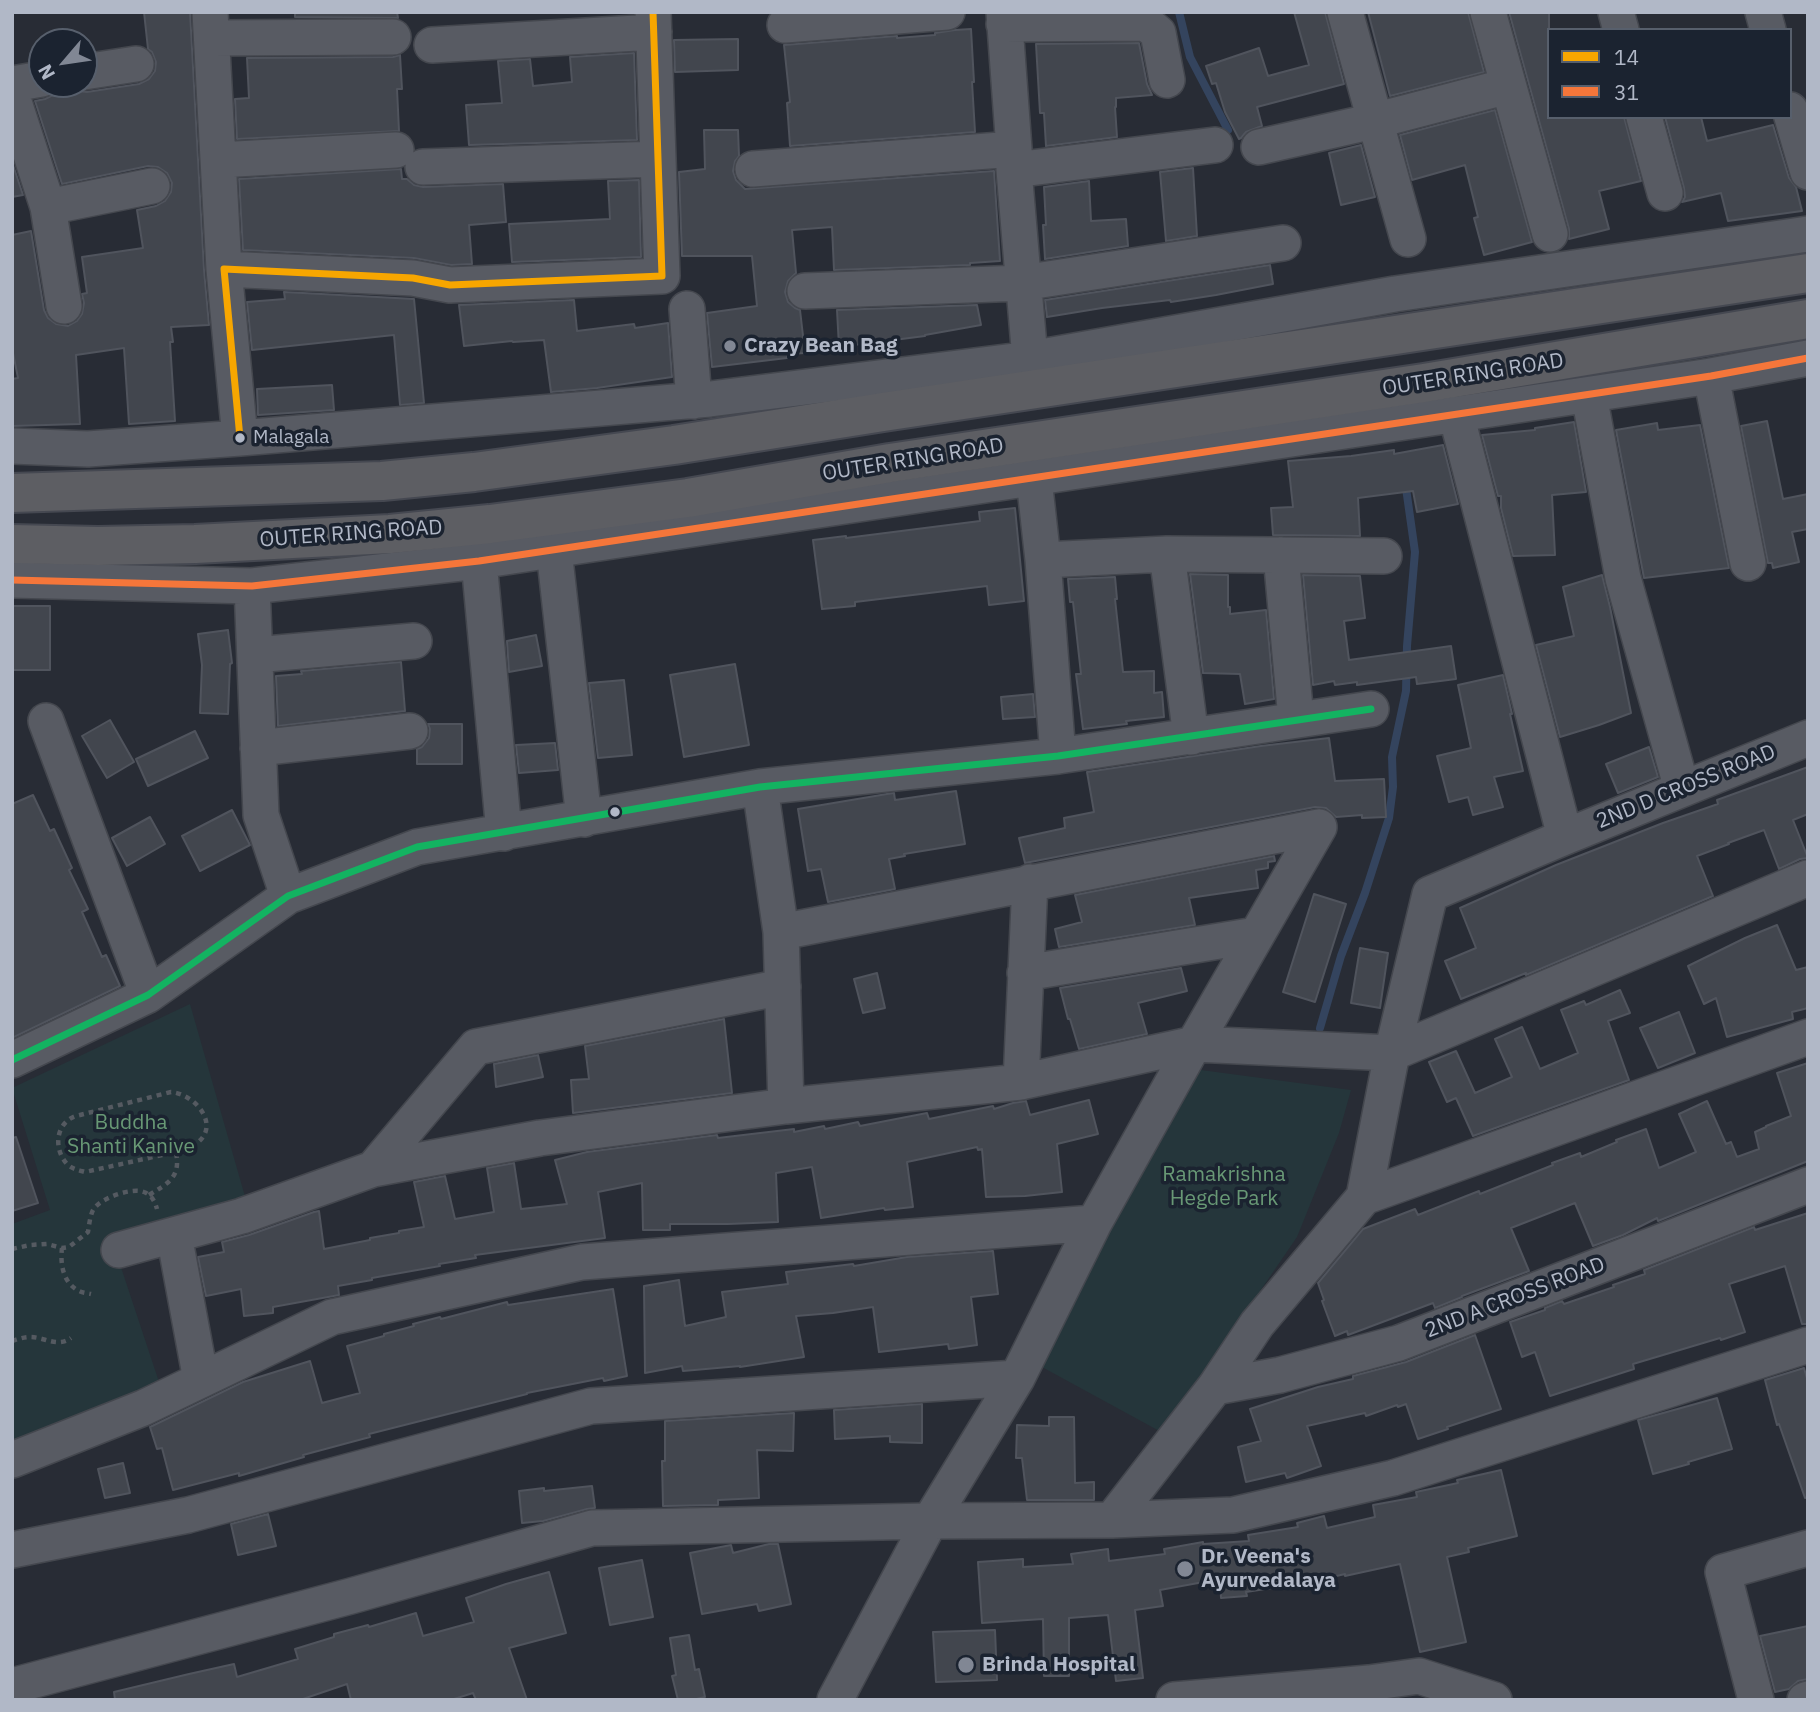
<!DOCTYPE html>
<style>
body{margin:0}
#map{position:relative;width:1820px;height:1712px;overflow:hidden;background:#282c35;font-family:"IBM Plex Sans",sans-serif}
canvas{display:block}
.frame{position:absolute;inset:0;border:14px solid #b1b8c7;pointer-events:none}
.legend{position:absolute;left:1547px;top:28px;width:245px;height:91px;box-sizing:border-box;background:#1b2330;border:2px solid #575f6c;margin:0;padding:9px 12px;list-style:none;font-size:21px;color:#b1b8c7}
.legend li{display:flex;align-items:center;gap:14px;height:35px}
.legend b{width:35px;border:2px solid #575f6c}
.north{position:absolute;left:28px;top:28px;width:70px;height:70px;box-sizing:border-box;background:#1b2330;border:2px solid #575f6c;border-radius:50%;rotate:241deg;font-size:19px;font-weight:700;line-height:28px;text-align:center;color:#b1b8c7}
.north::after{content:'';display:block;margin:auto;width:24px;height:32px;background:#818794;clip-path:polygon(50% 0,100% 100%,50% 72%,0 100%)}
</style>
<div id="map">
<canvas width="1820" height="1712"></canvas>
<div class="frame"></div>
<ul class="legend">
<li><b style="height:9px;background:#f7a600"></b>14</li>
<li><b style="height:9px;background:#f5763a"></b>31</li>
</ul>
<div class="north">N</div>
</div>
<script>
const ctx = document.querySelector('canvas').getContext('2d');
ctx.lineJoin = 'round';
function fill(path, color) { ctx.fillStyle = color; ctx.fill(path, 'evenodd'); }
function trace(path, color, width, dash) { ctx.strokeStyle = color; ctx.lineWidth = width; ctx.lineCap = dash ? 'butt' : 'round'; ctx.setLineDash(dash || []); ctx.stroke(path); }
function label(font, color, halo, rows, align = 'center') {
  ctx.font = font + ' "IBM Plex Sans",sans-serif'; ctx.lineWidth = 7; ctx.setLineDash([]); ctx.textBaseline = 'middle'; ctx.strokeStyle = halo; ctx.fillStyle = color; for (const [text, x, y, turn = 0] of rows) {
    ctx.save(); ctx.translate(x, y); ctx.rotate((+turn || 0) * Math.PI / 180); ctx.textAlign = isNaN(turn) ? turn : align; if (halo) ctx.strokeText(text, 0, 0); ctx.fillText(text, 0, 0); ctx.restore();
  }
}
const green = new Path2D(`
 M190,1004l56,196 -135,37 48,145 -147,59v-217l38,-14 -38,-122z
 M1186,1068l165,22 -12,43 -42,104 -134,196 -121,-66z`);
const stream = new Path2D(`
 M1179,12l11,45 38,73
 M1320,1028l21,-72 24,-63 24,-75 4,-31 -1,-30 14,-66 1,-45 8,-94 -10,-71`);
const building = new Path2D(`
 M144,12h46l14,258 5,55 -38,2 2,15h-3l5,79 -46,3 -5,-76 -48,7 4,69 -68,2v-47l6,-1 -6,-30v-113l19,-4 13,79 4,8 8,6 12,2 9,-5 5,-7 2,-11 -2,-9 5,-1 -5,-36 61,-9 -6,-38 19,-4 9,-5 6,-9 1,-9 -5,-10 -9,-6 -10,-1 -86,18 -27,-83 10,-2 10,-5 17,-4v-3l5,4 10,1 52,-8 10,-5 6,-8 1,-9 -4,-10 -4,-3z
 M295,12h102l1,6 -103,-1z
 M1294,12h31l19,72 -87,23 5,19 -16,6 -5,6 -2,1 -14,-27 -9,-29 -4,1 -6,-18 53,-18 9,28 41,-11z
 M1368,12h100l16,60 -94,24z
 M1509,12h40v105h75l17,64 -42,10 10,38 -40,10v-10z
 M971,29l3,53h-2l3,50 -185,14 -3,-43 3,-1 -6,-57 113,-9v2l38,-3v-2l20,-3z
 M738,39v31l-63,2 -1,-32z
 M1139,43l8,41 5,11 -36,3v9h-1l2,30 -71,9 -2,-33h-4l-4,-69z
 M634,53l3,87 -168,5 -3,-40 36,-2 -4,-42 32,-2 3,27 39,-4 -2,-25z
 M400,55l2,34h-5l2,42 -162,8 -2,-40 14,-1 -2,-40 146,-1z
 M1495,110l37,132 -48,13 -10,-37 4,-1 -13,-52 -53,15 -12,-45z
 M1665,117h36l6,24 66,-16 16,53 7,9 6,24 -74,10 -7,-28 -39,9 3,-5 -1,-9z
 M704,130h34l1,26 -4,5 -2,10 3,9 9,9 249,-18 6,90 -30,2v2l-136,5 -2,-43 -40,3 4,43 -8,8 -3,11 3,10 7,6 5,2 5,43 -18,1v4l-75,9 -5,-54 50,-7 -5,-50h-70l-3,-84 26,-3z
 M1361,145l14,52 -34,8 -12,-52z
 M12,162l11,33 -11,2z
 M1193,168l4,68 -31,5 -6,-69z
 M401,169l1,10h5l7,6 9,2 80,-3 3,38 -37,3 3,39 -21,1 -37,-7 -171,-8 -4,-71z
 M639,180l2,77 -129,5 -3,-38 101,-5 -2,-38z
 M1089,181l2,40 35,-2 2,27 -83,13 -2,-34h3l-2,-38z
 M1270,265l3,19 -57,11 -45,7 -1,-2 -68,8 -55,9 -2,-17z
 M284,292l130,7 10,104 -24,2 -6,-70 -142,15 -5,-48 38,-3z
 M574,300l3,31 57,-7 1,4 33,-5 4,54 -75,11 -46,4 -7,-52 -31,2 -1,-1 -48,5 -5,-41z
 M977,305l4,20 -56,10v1l-86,11 -2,-37z
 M332,385l2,25 -76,5 -1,-26z
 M1767,421l16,78 25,-5v35l-16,3 7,30 -26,6 -1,-5h-4l-27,-137z
 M1574,422l12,70 -34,3 3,60 -42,1 -12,-48v-12h-3l-16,-61 53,-5v-2z
 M1657,423l1,7 42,-5 29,143 -85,10 -28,-148z
 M1443,445l15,59 -41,8 -4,-21 -55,7 2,38 -87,-1 -2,-27 22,-1 -5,-46 63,-5 43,-6v4z
 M1015,508l9,93 -35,4 -2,-19 -132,16v4l-33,3 -9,-69 33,-4v2l134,-17 -1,-9z
 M1190,574l38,1v32h2v7l36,-4 8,89 -29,5 -5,-30 -37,-1z
 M1303,575l57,1 5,42 -21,3 5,39 102,-14 5,33 -39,5 -1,-7 -59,8v-3l-22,3 -1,-4 -21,4z
 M1602,575l8,32 21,106 -32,12 -39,12 -24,-92 38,-9 -11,-49z
 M1115,577l2,22h-2l8,73 31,-1v22l8,-1 2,25 -38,4 1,3 -44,5 -7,-55h5l-8,-72h-3l-2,-23z
 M12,606h38v64h-38z
 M228,630l4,33 -2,1 -2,50 -28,-1 2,-48 -4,-31z
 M536,635l6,31 -33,6 -2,-31z
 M401,662l4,49 -127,15 -2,-50 26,-2 -1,-3z
 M735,664l14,81 -65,12 -14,-82z
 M1503,675l9,39h-2l13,57 -29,6 9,30 -30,8 -5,-18 -19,5 -12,-46 34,-8 -13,-63z
 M624,680l8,75 -34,3 -9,-75z
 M1033,694l2,23 -32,2 -2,-22z
 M110,720l24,42 -27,16 -25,-42z
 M428,724h34v40h-45v-15l5,-2 7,-9 1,-9z
 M195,731l13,27 -60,28 -12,-27z
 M1329,738l6,43 49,-2 2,38 -24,1v-3l-26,2 -10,-9 -11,-1 -290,56 -6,-25 46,-10 -1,-10 30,-6 -7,-40 174,-26z
 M555,743l3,27 -39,3 -3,-28z
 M1649,747l9,30 -40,16 -12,-29z
 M1808,767v47l-15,6 15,38 -8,1 -21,10 -15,-39 -36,13 1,1 -32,12 16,40 -187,79v-2l-65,26 -16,-38 31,-13 -16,-40 96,-43 107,-42 55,-19 -1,-4z
 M956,791l9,53 -61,10 1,2 -16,3 6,30 -67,13 -7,-33 -13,2 -10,-62 89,-15 7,-1 1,7z
 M33,795l17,36 4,-2 18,39 -3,2 19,39 -6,3 20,45 4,-2 14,31 -108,52v-234z
 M232,810l18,35 -50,26 -18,-35z
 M150,817l15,27 -38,22 -15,-28z
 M1274,856l1,5 -7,1v6l-12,2 2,18 -69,10 6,27 -136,22 -4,-18 27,-7 -7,-27z
 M1314,894l32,10 -31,98 -32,-10z
 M1777,925l19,45 12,-3v41l-16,4 1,7 -66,18 -11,-39 -12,6 -16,-38 57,-28z
 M1360,948l28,5 -8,55 -29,-5z
 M1181,968l6,23 -49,12 9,31 -68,15 -9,-30h-2l-8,-31z
 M877,973l8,35 -22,5 -9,-34z
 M1620,990l10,23 -22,8 21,59 -156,56 -17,-38 -9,4 -18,-40 27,-11 19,42 37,-16 -17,-38 27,-12 18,42 38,-16 -17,-43 23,-9 2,4z
 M1679,1012l16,41 -37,15 -18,-40z
 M724,1019l8,74 -159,20 -2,-33 18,-1 -4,-33z
 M538,1055l5,22 -47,10 -2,-23z
 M1808,1063v98l-150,60 -1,-3 -34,17 -30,11 -18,-43 -64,25 18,43 -67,25v1l-27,11 -2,-5 -85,32 -1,-4 -12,5 -13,-35 2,-1 -6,-17 45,-54 52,-20 3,6 61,-24 1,3 73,-29 -1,-2 28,-10 1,4 36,-15 -1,-2 30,-11 13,39 37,-16 -17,-38 28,-13 19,43 5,-2 6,15 22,-8 -4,-17 11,-5v-1l25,-10 -14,-43z
 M1089,1100l9,34 -41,10 5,48 -37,4 -39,1 -4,-48 -4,1 -1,-3 -70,15 6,45 -28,3 -1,-2 -63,10 -9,-51 -36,6 2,49 -50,2h-58v6h-27l-1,-47 -44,9 7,46 -130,17 1,3 -37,6 1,2 -68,12v2l-34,6 1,9 -66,12v6l-29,3 -3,-27 -35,7 -8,-39 26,-5 -2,-10 27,-7 65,-23 5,-1 5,38 46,-9v-2l29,-5v-2l25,-4 -10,-45 31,-6 10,43 39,-7 -7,-44 27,-5 7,46 46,-5 -12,-44 32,-8 130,-17 1,3 76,-9v3l30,-6 1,3 33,-7 2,4 67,-13 2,6 64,-13 1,3 19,-6 13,-2 4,14z
 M16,1137l22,66 -26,8v-73z
 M1808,1213v111h-6l-17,-58 -56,18 16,48 -24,8 -1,-2 -87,26 1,5 -84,27 -15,-44 -13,5 -12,-35 35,-12v-2l17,-7 2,3 50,-17 -1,-2 32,-11 -1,-4 110,-43 1,3z
 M993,1251l5,43 -27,3 6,48 -28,4 -1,-5 -69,8 -6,-45 -40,6 -37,3 8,41 -64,10v-1l-57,5 -1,-5 -37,7 -1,-87 35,-6 6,46 41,-9 -4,-25 66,-8 -2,-12 67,-8 1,2 53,-9z
 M613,1289l14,87 -23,5 -1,-3 -76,15v1l-158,40 1,3 -67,18 1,2 -65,19v-3l-66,17 -11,-42 -5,1 -7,-22 93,-45 67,-21 12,42 38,-10 -13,-47 37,-10v-2l30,-8 -1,-2 27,-7 1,2 66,-17 1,3z
 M1475,1335l26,74 -54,18 1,2 -30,10 -12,-35 -8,3 -1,-2 -31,11 -1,-3 -58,13 14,40 -34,12 -2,-5 -39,9 -8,-35 23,-6 -11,-32 68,-22 35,-8v-3l53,-14z
 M1804,1368l4,14v115l-3,1 -26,-74 -2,1 -12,-45z
 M1717,1398l15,51 -44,13 1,2 -36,10 -15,-54z
 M922,1404v39l-32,-1v-6l-55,3 -1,-29z
 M794,1413l-1,38 -36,-1 2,48 -41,2v5l-55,1 -1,-45h3v-40z
 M1049,1417h25l1,66 19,-1v18h-67l-5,-42h-6l1,-33 32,1z
 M123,1463l7,30 -25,5 -7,-29z
 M1501,1470l16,66 -49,12 1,4 -22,5 19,85 -46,10 -20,-88 -55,12v-2l-34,8 -65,10 1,4 -26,2 -1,-19 -60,11 3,16 -28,4 8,68 -27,3 -8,-66 -39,3v58h-25l-1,-57 -61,4 -4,-61 45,-3v8l50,-3 -2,-10 37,-5 1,12 56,-7 -1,-5 39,-7v2l46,-3 -1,-6 50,-8 -1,-4 27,-7 3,12 48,-11 -2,-12 44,-8 -1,-5 42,-9 -1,-3z
 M592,1486l3,22 -8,1 -44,12 -21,2 -3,-32 25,-3v3z
 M268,1514l8,32 -38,9 -7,-31z
 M769,1544h9l13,60 -32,7 -2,-7 -55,10 -12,-61 41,-8 2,8z
 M642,1560l11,57 -43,8 -11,-57z
 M549,1572l17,61 -57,15 18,52h-51l-3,-7 -22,7h-100l-4,-16 -47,16h-185l-1,-8 75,-18 45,-10 3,13 61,-18 -3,-10 39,-12v-3l34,-9 1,2 47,-14 7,23 51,-14 -8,-24 40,-14z
 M1808,1626v53l-10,2 -9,8 -14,3 -15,-56z
 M995,1630l2,50 -61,2 -3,-50z
 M689,1635l6,35 4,-1 6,28 -13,3h-14l-6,-24 4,-1 -6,-37z`);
const path = new Path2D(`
 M149,1195c19,-12 32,-17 27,-43l-91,20c-7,-2 -12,-3 -17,-7 -15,-15 -13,-42 8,-49l95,-24c24,2 50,33 26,51 -6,4 -15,6 -21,9
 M62,1248c-2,16 1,35 17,43 4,2 8,2 12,3
 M12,1249l18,-4 17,-1 15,4 7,-1 19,-15c1,-6 2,-16 5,-22 7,-12 39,-23 51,-18 8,3 11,10 13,17
 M12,1341c6,-2 12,-4 18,-4 15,0 27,11 41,1`);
const minor = new Path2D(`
 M210,12l14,257
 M1004,12l10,137v21l16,189
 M1345,12l63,227
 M1488,12l62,222
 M1616,12l5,18
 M1763,12l5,18
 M1004,24l142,-1 12,10 9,47
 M785,25l162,-13
 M212,38l181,-1
 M432,45l222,-13
 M84,72l52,-8
 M12,84l30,-5
 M12,96l36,111 16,99
 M1790,110l18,62
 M1644,117l21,76
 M1259,147l115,-26 134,-35
 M219,160l177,-10
 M423,167l235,-8
 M753,169l261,-20
 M1014,170l201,-25
 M48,207l104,-21
 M805,291l217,-8 261,-40
 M687,309l7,92
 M1711,376l37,187
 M1589,395l34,183 59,211
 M1456,414l109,423
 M240,438l-16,-169 189,9 37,7 212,-9 -9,-264
 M12,446l76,3 152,-11 470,-39 320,-40 365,-65 413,-60
 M1034,479l9,81 15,196
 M554,550l30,269
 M1167,554l217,2
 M1281,555l15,164
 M1043,560l124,-6 24,183
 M479,561l25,272
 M12,580l240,6 227,-25 1232,-185 97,-18
 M252,586l9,229 27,81
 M255,655l159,-14
 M46,721l102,274
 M258,748l152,-17
 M760,787l21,145 5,174
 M781,932l538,-105
 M1025,973l231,-38
 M12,1060l136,-65 140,-99 129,-49 343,-60 298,-31 313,-47
 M1021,1082l9,-200
 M373,1169l103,-122 307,-60
 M1364,1197l444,-160
 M174,1235l27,145
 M119,1250l123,-34 131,-47 167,-31 246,-32 235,-24 173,-38 198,9 416,-175
 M1215,1387l65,-12 119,-32 409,-158
 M12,1460l131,-52 189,-91 250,-55 512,-39
 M1112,1520l103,-133 42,-63 107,-127 28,-144 38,-159 135,-57 243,-99
 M12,1550l176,-35 403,-109 426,-28
 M12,1686l339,-90 241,-68 338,-7 182,-1 121,-5 160,-37 415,-133
 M835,1700l95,-179 87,-143 77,-155 100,-179 125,-217
 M1174,1700l195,-17 50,-7 75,24
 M1756,1700l-33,-128 85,-24
 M1805,1700l3,-1`);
const highway = new Path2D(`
 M12,493l370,-12 92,-9 200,-27 209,-33 925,-139
 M12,544l86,2 97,-2 195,-10 100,-10 198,-26 202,-35 534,-80 384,-64`);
const bus1 = new Path2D(`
 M240,438l-16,-169 189,9 37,7 212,-9 -9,-264`);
const bus2 = new Path2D(`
 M12,580l240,6 227,-25 1232,-185 97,-18`);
const bus3 = new Path2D(`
 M12,1060l136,-65 140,-99 129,-49 343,-60 298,-31 313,-47`);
const markers = [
 [730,346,7,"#818794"],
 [240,438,6,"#b1b8c7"],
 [615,812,6,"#b1b8c7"],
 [1185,1569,9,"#818794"],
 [966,1665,9,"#818794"]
];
const busNames = [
 ["Malagala",253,438]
];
const poiNames = [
 ["Crazy Bean Bag",744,346],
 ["Dr. Veena's",1201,1557],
 ["Ayurvedalaya",1201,1581],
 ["Brinda Hospital",982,1665]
];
const streetNames = [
 ["OUTER RING ROAD",1473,375,-9],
 ["OUTER RING ROAD",913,460,-9],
 ["OUTER RING ROAD",351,534,-4],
 ["2ND D CROSS ROAD",1686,787,-22],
 ["2ND A CROSS ROAD",1515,1298,-21]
];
const parkNames = [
 ["Buddha",131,1123],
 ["Shanti Kanive",131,1147],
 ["Ramakrishna",1224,1175],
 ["Hegde Park",1224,1199]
];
fill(green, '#25363b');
trace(stream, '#34445e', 8);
fill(building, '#42464e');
trace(building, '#50545d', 2);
trace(minor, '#44474e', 38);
trace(highway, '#454851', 42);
trace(path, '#555a61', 4.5, [5, 5]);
trace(minor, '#585b63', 35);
trace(highway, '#5d5e63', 38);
trace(bus1, '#f7a600', 7);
trace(bus2, '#f5763a', 7);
trace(bus3, '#13b361', 7);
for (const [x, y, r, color] of markers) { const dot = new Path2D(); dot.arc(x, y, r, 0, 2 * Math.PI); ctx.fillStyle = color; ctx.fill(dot); trace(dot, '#1b2330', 2.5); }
label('19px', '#b1b8c7', '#1b2330', busNames, 'left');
label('bold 21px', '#b1b8c7', '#1b2330', poiNames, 'left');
label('21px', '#b1b8c7', '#1b2330', streetNames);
label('21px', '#689875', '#1b2330', parkNames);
</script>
